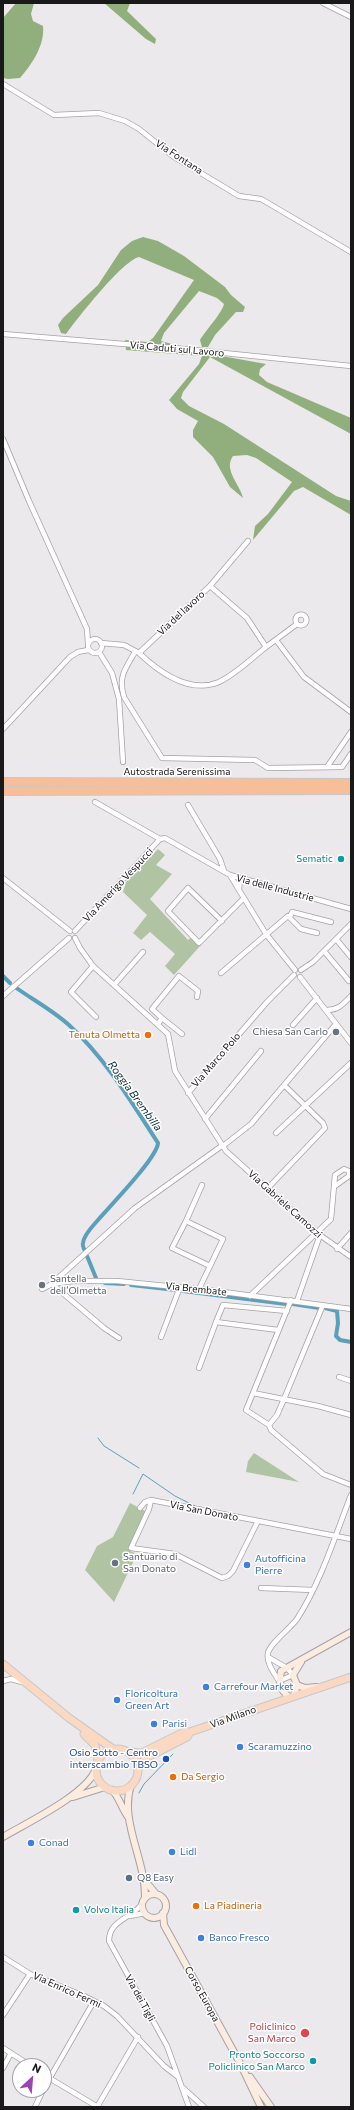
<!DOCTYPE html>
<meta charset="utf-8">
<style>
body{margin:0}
#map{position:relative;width:354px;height:2110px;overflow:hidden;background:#ece9ec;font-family:Commissioner,sans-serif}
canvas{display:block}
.frame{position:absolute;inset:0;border:4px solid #1a191a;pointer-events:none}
.north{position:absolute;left:12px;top:2058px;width:40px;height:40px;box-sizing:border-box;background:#fff;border:1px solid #a3a3a3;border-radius:50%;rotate:26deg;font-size:11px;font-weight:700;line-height:16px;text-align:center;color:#1a191a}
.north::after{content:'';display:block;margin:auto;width:14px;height:18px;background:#9a45b3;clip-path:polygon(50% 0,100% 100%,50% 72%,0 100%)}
</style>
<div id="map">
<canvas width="354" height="2110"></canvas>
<div class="frame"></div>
<div class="north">N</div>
</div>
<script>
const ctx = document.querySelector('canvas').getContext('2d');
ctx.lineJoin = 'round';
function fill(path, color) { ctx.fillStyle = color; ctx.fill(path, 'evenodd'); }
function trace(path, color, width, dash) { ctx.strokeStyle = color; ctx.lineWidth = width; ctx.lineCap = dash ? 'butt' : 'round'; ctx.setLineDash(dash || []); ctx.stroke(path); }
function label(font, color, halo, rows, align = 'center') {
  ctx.font = font + ' Commissioner,sans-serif'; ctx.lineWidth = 3; ctx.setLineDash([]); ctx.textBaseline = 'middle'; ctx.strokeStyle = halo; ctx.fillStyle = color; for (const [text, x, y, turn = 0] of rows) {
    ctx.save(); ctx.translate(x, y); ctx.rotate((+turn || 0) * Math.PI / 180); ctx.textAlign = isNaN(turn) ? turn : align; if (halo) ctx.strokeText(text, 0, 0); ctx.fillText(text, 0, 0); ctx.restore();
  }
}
const green = new Path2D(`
 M158,849l7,6 -9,10 16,9 -22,25 38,41 4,-3 9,8 -27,30 -9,-9 10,-12 -25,-22 -9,8 -8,-7 14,-18 -24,-23 3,-10z
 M254,1453l45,29 -53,-10 2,-11z
 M130,1503l17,9 -17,39 7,3 -23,48 -29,-32 12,-24 16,-9z`);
const forest = new Path2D(`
 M16,3h18l-3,11 2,7 10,5c2,19 -11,38 -23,52l-12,1 -5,-1v-60z
 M104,3h26l-3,8 29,28 -1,5 -9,-5z
 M143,237l15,4 26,15 41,31 6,8 14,12 -2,5h-7l-21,23 -7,12h-6l-2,-7c6,-10 22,-27 24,-36l-7,-6 -18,-7 -35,42 -3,8 44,12 61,11 -6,5 -1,6 8,7 84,36v16l-141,-77 -27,35 -2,6 8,8 35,18 112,72 15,5v14l-48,-28 -9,4 -41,49 2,-14 13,-12 24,-32 -36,-24 -9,-3 -14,1c-10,14 7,28 10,42l-13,-11 -17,-30 -20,-20v-7l5,-9 -21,-12 -8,-9 30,-36 3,-8 -76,-6 -1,-10 23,2 5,-4 41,-58 -55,-23c-17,4 -61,61 -73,77l-5,-1 -3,-8 5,-7 35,-33 23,-35 11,-9z`);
const stream = new Path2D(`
 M98,1438l6,8 35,22
 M133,1494l10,-20 32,22 20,10
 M139,1793l5,-9 29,-30`);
const canal = new Path2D(`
 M3,976l7,7
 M15,987c18,13 39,24 55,39 36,33 62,77 88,117 -1,15 -48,63 -60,77 -5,6 -14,14 -15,23 -1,2 1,6 2,8
 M87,1256l9,22
 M105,1283l19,1
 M131,1285l45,5
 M183,1291l103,13
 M293,1304l26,4
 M325,1308l12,3 1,12 -2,13 4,4 11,2`);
const street = new Path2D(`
 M323,3l28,14
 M3,84l51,31 45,-2 26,8 14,8 35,28 65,39 22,3 7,4 83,49
 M3,334l182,15 166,17
 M3,439l26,62 58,128 1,15
 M295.5 620a5.5 5.5 0 1 1 11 0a5.5 5.5 0 1 1-11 0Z
 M88 646a7 7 0 1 1 14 0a7 7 0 1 1-14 0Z
 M276,640l28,37 47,35
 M101,643l23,2 15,8 71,-67 38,-45
 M266,647l31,-23
 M99,652l13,21 7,26 4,63
 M135,652c-10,17 -17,25 -11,45l38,61 93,2 13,8 74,-1 9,-13
 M139,653c20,19 51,41 80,29 17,-8 33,-24 47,-35l-19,-29 -37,-32
 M3,729l67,-72 8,-5 10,-2
 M327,767l24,-35
 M95,802l65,37
 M188,805l32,54 4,12
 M160,839l5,-1 65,37 121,34
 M230,875l9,15
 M3,878l67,53
 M240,878l-1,12 27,44 29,36
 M290,917l2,-5 39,10
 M222,921l-34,-33 -20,23 31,32 45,-45
 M75,931l85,-92
 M75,938l5,10 13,18 75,68 7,37 51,80 91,82 34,24
 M336,939l15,18
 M324,951l25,30
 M93,966l-22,26 25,25
 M301,970l12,-8 38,-38
 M221,973l67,-57 13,13 16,4
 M300,977l51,66
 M114,985l29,-33
 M3,996l66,-58
 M327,1010c12,0 16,-6 24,-14
 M162,1018l20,16
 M158,1024l4,-6 -10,-9 27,-33 19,15 -1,6
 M293,1025l24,-27
 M188,1093l79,-91 27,-27
 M205,1119l56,-68
 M276,1133l75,-70
 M223,1146l28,-22 85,-100
 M268,1188l57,-60 -2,-5 -39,-38
 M186,1221l16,-36
 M337,1249l14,-16
 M52,1284l52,44 15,10
 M56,1284l1,-5 78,-71 88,-63
 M42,1289l10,-5 21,-3h44l99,10 135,18
 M199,1289l24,-50 -37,-18 -14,27 38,18
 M250,1296l81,-77 4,-44 9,-6 5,2v5l-14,10
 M291,1300l-38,93 65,13 33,9
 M297,1301l23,-66
 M216,1322l7,-17 64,6
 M161,1337l19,-50
 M199,1368l17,-46 62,8
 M339,1377l12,4
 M253,1393l-7,17 23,15 8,-10 7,-16 39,-94
 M269,1425l2,5 52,44 28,11
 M151,1500l-2,9 -18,39 44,6 47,24 6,-2 5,-5 25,-50
 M140,1508l5,-6 6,-2 200,39
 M261,1588l52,2
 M268,1657l19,11 6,7 -14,6c-5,-8 -13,-18 -11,-28 2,-10 23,-25 29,-34 23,-35 39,-85 54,-124
 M3,1681l8,-2 11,3
 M142,1904c-11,15 -33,16 -33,37l58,105 22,61
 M130,1916l15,-3
 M3,1957l27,17 54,22 20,10 13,10 47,50 13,10
 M3,2015l27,-41
 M3,2048l28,18
 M3,2068l8,-15
 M44,2075l54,32
 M44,2088l50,-87
 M183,2088l21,19
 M35,2107l8,-17
 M97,2107l41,-70`);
const secondary = new Path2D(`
 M297,1685l8,3 12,-1
 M294,1695l3,-10 -4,-10 8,-13
 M289,1697c-10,-8 -10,-15 -8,-26l70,-39
 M131,1785c-12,36 15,75 14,113
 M112,1790c8,8 10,20 17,28
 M73,1797l32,-10
 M3,1837c25,-15 83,-42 93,-68
 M146,1882l10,12
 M142 1906a12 12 0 1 1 24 0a12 12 0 1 1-24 0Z
 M163,1913l1,12 76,138 21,44
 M250,2077l21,30`);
const primary = new Path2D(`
 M3,1664l66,54 44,31
 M84,1734l11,11 3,15
 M96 1770a21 21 0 1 1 42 0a21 21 0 1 1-42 0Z
 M128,1752l14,1 42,-21h6l161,-55
 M137,1768l9,-10 41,-21 3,-5`);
const highway = new Path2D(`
 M3,782l348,1
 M3,791l348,-1`);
const markers = [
 [341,859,4,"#0f9aa8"],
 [336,1032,4,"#6b7280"],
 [148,1035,4,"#e8710a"],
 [42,1285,4,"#6b7280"],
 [115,1563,4,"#6b7280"],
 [247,1565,4,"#3f7fe0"],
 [206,1687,4,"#3f7fe0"],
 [117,1700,4,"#3f7fe0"],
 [154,1724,4,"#3f7fe0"],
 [240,1747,4,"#3f7fe0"],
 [166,1759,4,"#1a4fb4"],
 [173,1777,4,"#e8710a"],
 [31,1843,4,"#3f7fe0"],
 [172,1852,4,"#3f7fe0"],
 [129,1878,4,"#5c6f8a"],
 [196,1906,4,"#e8710a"],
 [76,1910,4,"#0f9aa8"],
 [201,1938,4,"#3f7fe0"],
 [305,2033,5,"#e0444e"],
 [313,2061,4,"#0f9aa8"]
];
const streetNames = [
 ["Via Fontana",179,157,33],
 ["Via Caduti sul Lavoro",177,349,5],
 ["Via del lavoro",181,613,-43],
 ["Autostrada Serenissima",177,772],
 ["Via Amerigo Vespucci",118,885,-47],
 ["Via delle Industrie",275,888,15],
 ["Via Marco Polo",216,1060,-49],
 ["Via Gabriele Camozzi",285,1204,42],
 ["Via Brembate",196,1289,6],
 ["Via San Donato",204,1511,11],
 ["Via Milano",233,1717,-20],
 ["Via Enrico Fermi",67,1990,24],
 ["Corso Europa",202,1994,61],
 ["Via dei Tigli",140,1998,61]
];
const cultureNames = [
 ["Sematic",333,859],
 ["Volvo Italia",84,1910,"left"],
 ["Pronto Soccorso",305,2055],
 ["Policlinico San Marco",305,2067]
];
const worshipNames = [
 ["Chiesa San Carlo",328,1032,"right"],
 ["Santella",50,1279],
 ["dell’Olmetta",50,1291],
 ["Santuario di",123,1557],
 ["San Donato",123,1569]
];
const foodNames = [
 ["Tenuta Olmetta",140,1035,"right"],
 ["Da Sergio",181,1777],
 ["La Piadineria",204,1906]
];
const shopNames = [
 ["Autofficina",255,1559],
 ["Pierre",255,1571],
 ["Carrefour Market",214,1687],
 ["Floricoltura",125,1694],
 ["Green Art",125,1706],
 ["Parisi",162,1724],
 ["Scaramuzzino",248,1747],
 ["Conad",39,1843],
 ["Lidl",180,1852],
 ["Banco Fresco",209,1938]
];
const transitNames = [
 ["Osio Sotto - Centro",158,1753],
 ["interscambio TBSO",158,1765]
];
const serviceNames = [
 ["Q8 Easy",137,1878]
];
const healthNames = [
 ["Policlinico",296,2027],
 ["San Marco",296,2039]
];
const waterNames = [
 ["Roggia Brembilla",135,1096,54]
];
fill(green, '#b0c4a4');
fill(forest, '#90af7c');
trace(stream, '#5ba0bb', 1);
trace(canal, '#5ba0bb', 4);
trace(street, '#a5a2a5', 6);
trace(secondary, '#a5a2a5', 8);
trace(primary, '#c8c8c8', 9);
trace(highway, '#c8c8c8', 10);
trace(street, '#fff', 4.5);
trace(secondary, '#fcece0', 6);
trace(primary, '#fad8c2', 7);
trace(highway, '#f6be99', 8);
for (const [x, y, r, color] of markers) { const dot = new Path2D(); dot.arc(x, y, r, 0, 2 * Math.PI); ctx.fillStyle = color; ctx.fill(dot); trace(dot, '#fff', 1.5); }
label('10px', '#1a191a', '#fff', streetNames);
label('10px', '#0d838f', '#fff', cultureNames, 'right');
label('10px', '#5b616d', '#fff', worshipNames, 'left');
label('10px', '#c56008', '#fff', foodNames, 'left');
label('10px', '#366cbe', '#fff', shopNames, 'left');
label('10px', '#164399', '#fff', transitNames, 'right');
label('10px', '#4e5e75', '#fff', serviceNames, 'left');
label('10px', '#be3a42', '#fff', healthNames, 'right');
label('italic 11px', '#0f303c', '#fff', waterNames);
</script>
